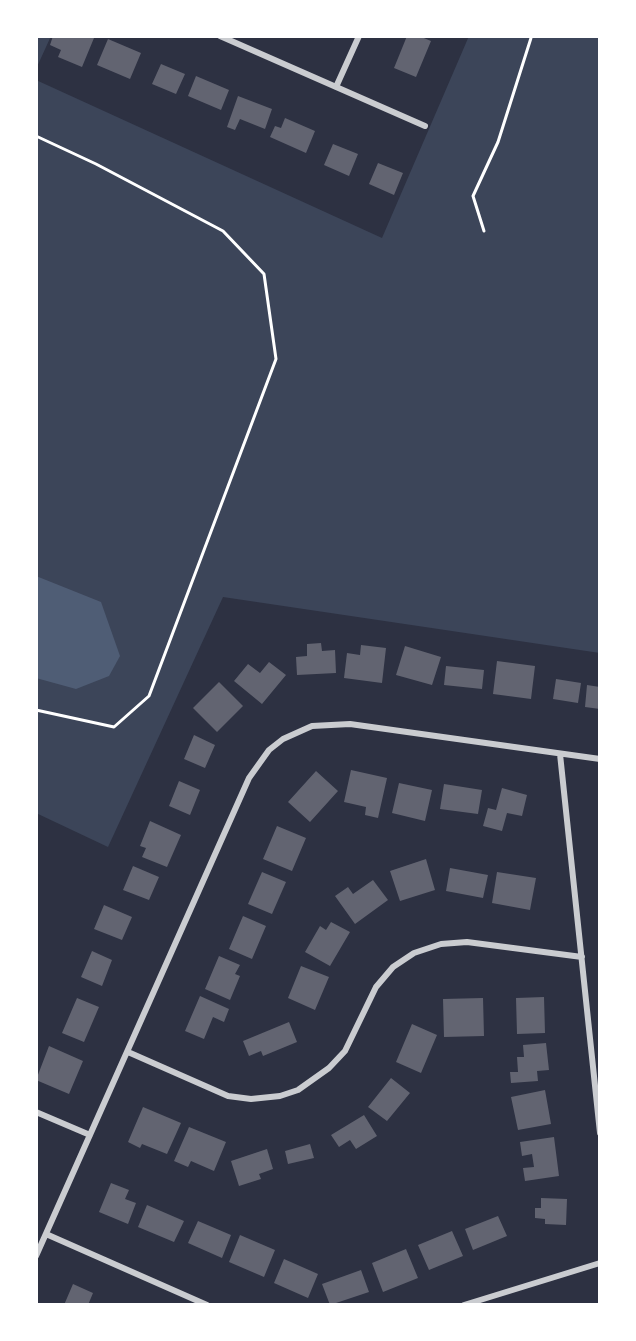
<!DOCTYPE html>
<style>
body{margin:0}
#map{position:relative;width:636px;height:1341px;overflow:hidden;background:#2d3142;font-family:"Archivo Narrow",sans-serif}
canvas{display:block}
.frame{position:absolute;inset:0;border:38px solid #fff;pointer-events:none}
</style>
<div id="map">
<canvas width="636" height="1341"></canvas>
<div class="frame"></div>
</div>
<script>
const ctx = document.querySelector('canvas').getContext('2d');
ctx.lineJoin = 'round';
function fill(path, color) { ctx.fillStyle = color; ctx.fill(path, 'evenodd'); }
function trace(path, color, width, dash) { ctx.strokeStyle = color; ctx.lineWidth = width; ctx.lineCap = dash ? 'butt' : 'round'; ctx.setLineDash(dash || []); ctx.stroke(path); }
const green = new Path2D(`
 M36,36h15l-15,33z
 M469,36h131v617l-377,-56 -115,250 -72,-34v-733l346,158z`);
const water = new Path2D(`
 M36,576l65,26 19,54 -11,20 -33,13 -40,-11z`);
const building = new Path2D(`
 M53,36h37l4,2 -12,29 -24,-10 3,-7 -11,-5z
 M407,36h12l12,5 -15,36 -22,-9z
 M108,39l33,14 -11,26 -33,-14z
 M161,64l24,10 -9,20 -24,-10z
 M196,76l33,14 -8,20 -33,-14z
 M238,96l34,13 -7,20 -25,-10 -5,11 -8,-3z
 M285,118l30,13 -9,22 -36,-16 5,-11 6,2z
 M333,144l25,10 -9,22 -25,-11z
 M378,163l25,10 -9,22 -25,-11z
 M321,643l1,8 13,-1 1,23 -39,2 -1,-18 11,-1v-12z
 M361,645l25,3 -4,35 -38,-5 3,-25 13,2z
 M405,646l36,11 -9,28 -36,-10z
 M497,661l38,5 -4,33 -38,-5z
 M269,662l17,13 -24,29 -28,-23 14,-17 12,9z
 M446,666l38,4 -2,19 -38,-4z
 M556,679l25,4 -3,20 -25,-4z
 M219,682l24,24 -26,26 -24,-24z
 M587,685l13,2v22l-15,-2z
 M194,735l21,10 -10,23 -21,-9z
 M351,770l36,8 -9,40 -13,-3 1,-8 -22,-5z
 M316,771l22,20 -28,31 -22,-20z
 M179,781l21,9 -10,25 -21,-9z
 M399,783l33,7 -7,31 -33,-8z
 M444,784l38,6 -4,24 -38,-5z
 M502,788l25,7 -5,21 -15,-3 -5,18 -19,-5 5,-18 8,2z
 M150,821l31,14 -14,32 -25,-10 4,-9 -6,-2z
 M277,826l29,12 -14,33 -29,-12z
 M426,859l9,31 -35,11 -10,-30z
 M133,866l26,11 -10,23 -26,-10z
 M450,868l38,7 -5,23 -37,-7z
 M262,872l24,10 -14,32 -24,-10z
 M497,872l39,6 -6,32 -38,-7z
 M373,880l15,20 -33,24 -20,-28 13,-9 5,7z
 M104,905l28,12 -10,23 -28,-11z
 M243,916l23,10 -14,33 -23,-10z
 M331,922l19,10 -20,34 -25,-14 15,-26 6,4z
 M92,951l20,9 -10,26 -21,-9z
 M219,956l21,9 -5,9 5,2 -10,24 -25,-11z
 M301,966l28,11 -14,33 -27,-12z
 M200,996l29,13 -5,13 -11,-5 -9,22 -19,-8z
 M544,997l1,36 -28,1 -1,-36z
 M77,998l22,9 -15,35 -22,-9z
 M483,998l1,38 -40,1 -1,-38z
 M289,1022l8,20 -34,14 -2,-5 -12,5 -6,-15z
 M412,1024l25,11 -16,38 -25,-11z
 M546,1043l3,27 -12,1 1,10 -27,2 -1,-11h8l-1,-15h7l-1,-12z
 M49,1046l34,15 -14,33 -33,-14z
 M391,1078l19,15 -23,28 -19,-14z
 M545,1090l6,34 -33,6 -7,-33z
 M143,1107l38,16 -14,31 -25,-10 -2,4 -12,-6z
 M364,1115l13,21 -21,13 -6,-9 -11,7 -8,-12z
 M189,1127l37,15 -12,29 -23,-10 -3,6 -14,-6z
 M554,1137l5,39 -34,5 -2,-13 11,-1 -2,-13 -10,2 -2,-14z
 M310,1144l4,14 -26,6 -3,-13z
 M267,1149l6,20 -14,5 2,5 -22,7 -8,-25z
 M111,1183l18,7 -4,9 11,4 -8,21 -29,-12z
 M541,1198l26,1 -1,26 -21,-1v-5l-10,-1v-10h6z
 M147,1205l37,16 -10,21 -36,-15z
 M498,1216l9,20 -34,14 -8,-21z
 M198,1221l33,14 -9,23 -34,-15z
 M452,1231l11,25 -34,14 -11,-25z
 M240,1235l35,15 -11,27 -35,-15z
 M406,1249l12,29 -35,14 -11,-29z
 M284,1259l34,15 -10,24 -34,-15z
 M361,1270l8,22 -39,13 -8,-21z
 M73,1284l20,9 -5,12h-24z`);
const path = new Path2D(`
 M36,136l60,28 127,67 41,43 12,85 -127,337 -35,31 -78,-17
 M484,231l-11,-35 25,-54 33,-104`);
const minor = new Path2D(`
 M220,36l205,90
 M336,87l23,-51
 M560,754l40,379
 M128,1052l100,44 23,3 29,-3 18,-6 31,-22 16,-17 31,-64 17,-20 21,-14 27,-9 26,-2 115,15
 M36,1112l54,23
 M46,1234l161,71
 M36,1256l213,-478 20,-28 14,-11 29,-13 38,-2 250,35
 M464,1305l136,-42`);
fill(green, '#3c4559');
fill(water, '#4f5d75');
fill(building, '#626471');
trace(path, '#fff', 3);
trace(minor, '#caccd0', 6);
</script>
